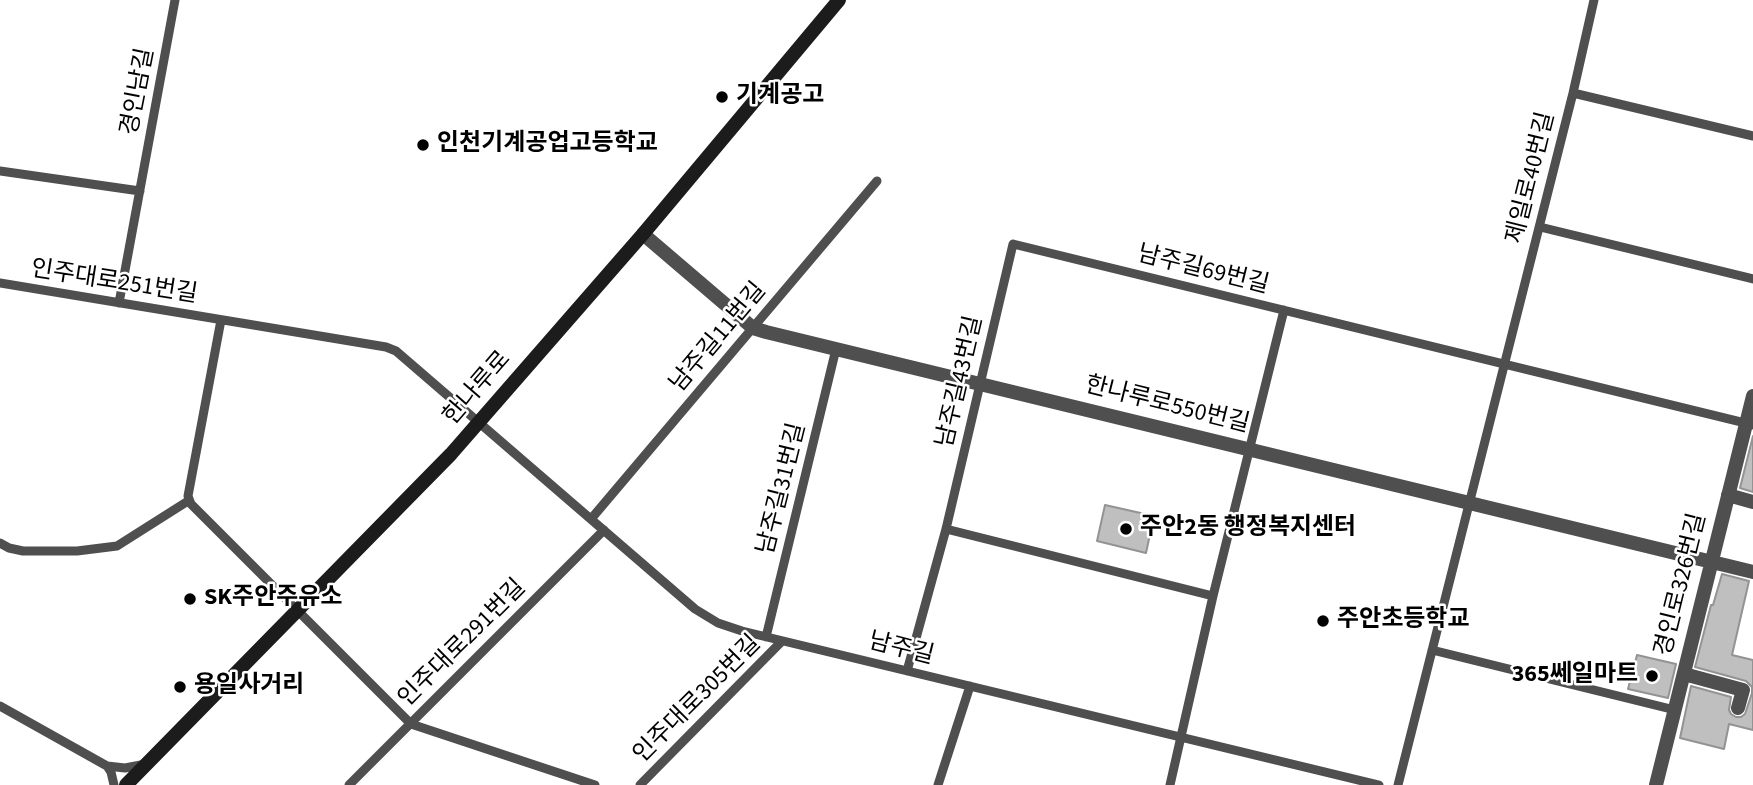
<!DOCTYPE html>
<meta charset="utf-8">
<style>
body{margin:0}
canvas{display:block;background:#fff}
</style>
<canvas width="1753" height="785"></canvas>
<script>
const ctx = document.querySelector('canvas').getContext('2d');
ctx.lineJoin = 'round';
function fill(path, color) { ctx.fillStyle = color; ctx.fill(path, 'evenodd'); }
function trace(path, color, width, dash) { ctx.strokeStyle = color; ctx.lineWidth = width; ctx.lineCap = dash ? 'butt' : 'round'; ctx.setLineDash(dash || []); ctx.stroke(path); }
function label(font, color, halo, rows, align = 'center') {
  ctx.font = font + ' "Source Sans 3","Noto Sans KR",sans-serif'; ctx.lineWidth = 5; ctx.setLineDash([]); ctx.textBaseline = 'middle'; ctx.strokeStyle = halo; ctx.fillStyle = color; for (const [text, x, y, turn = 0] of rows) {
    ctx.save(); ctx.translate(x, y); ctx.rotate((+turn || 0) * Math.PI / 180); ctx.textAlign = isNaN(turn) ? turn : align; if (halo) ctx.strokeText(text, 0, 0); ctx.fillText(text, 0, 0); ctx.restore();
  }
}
const building = new Path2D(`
 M1753,436v56l-13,-4z
 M1105,505l49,11 -8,37 -49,-12z
 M1722,574l27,7 -17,74 21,5v70l-24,-6 -5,25 -44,-11 11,-52 40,11 -2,13 2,4 5,3h5l4,-3 7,-21v-6l-6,-6 -51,-14 16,-62h2z
 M1637,655l39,9 -8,34 -40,-9z`);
const lane = new Path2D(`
 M1573,93l180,43
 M0,171l140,20
 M1540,227l213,52
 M0,283l386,64 10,4 299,258 23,14 24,8 637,154
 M119,303l56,-303
 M221,320l-33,176 3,8 220,220 184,61
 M591,519l286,-338
 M946,529l267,67
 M0,543l9,5 14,3h54l40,-5 71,-45
 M766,637l70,-288
 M1432,650l243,60
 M907,671l39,-142 67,-285 740,181
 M0,706l107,60
 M114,785l-3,-13 -4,-6 18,2 21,-4
 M349,785l255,-255
 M640,785l142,-144
 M938,785l32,-99
 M1170,785l43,-189 71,-286
 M1398,785l175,-692 21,-93`);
const street = new Path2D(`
 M643,234l110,94 13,4 987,240
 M1728,495l25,7
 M1684,674l59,16 -5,18
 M1656,785l97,-389`);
const secondary = new Path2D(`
 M126,785l325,-331 192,-220 196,-234`);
const markers = [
 [722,97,7,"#000"],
 [423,145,7,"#000"],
 [1126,529,7,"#000"],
 [190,599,7,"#000"],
 [1323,621,7,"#000"],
 [1652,676,7,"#000"],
 [180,687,7,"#000"]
];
const streetNames = [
 ["경인남길",139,92,-79],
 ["제일로40번길",1532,178,-76],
 ["남주길69번길",1203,271,14],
 ["인주대로251번길",114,283,9],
 ["남주길11번길",719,338,-50],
 ["남주길43번길",961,382,-77],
 ["한나루로",478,389,-49],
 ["한나루로550번길",1167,406,14],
 ["남주길31번길",783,489,-76],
 ["경인로326번길",1682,585,-76],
 ["인주대로291번길",463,644,-45],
 ["남주길",901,650,14],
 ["인주대로305번길",698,700,-45]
];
const poiNames = [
 ["기계공고",736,97],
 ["인천기계공업고등학교",437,145],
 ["주안2동 행정복지센터",1140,529],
 ["SK주안주유소",204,599],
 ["주안초등학교",1337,621],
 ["365쎄일마트",1638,676,"right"],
 ["용일사거리",194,687]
];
fill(building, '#bfbfbf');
trace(building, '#939393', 2);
trace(lane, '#4f4f4f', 9);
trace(street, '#4f4f4f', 14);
trace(secondary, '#1c1c1c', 14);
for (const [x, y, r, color] of markers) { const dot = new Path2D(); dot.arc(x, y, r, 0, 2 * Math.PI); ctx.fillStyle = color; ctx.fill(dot); trace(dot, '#fff', 2.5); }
label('24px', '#000', '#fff', streetNames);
label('bold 24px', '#000', '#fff', poiNames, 'left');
</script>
